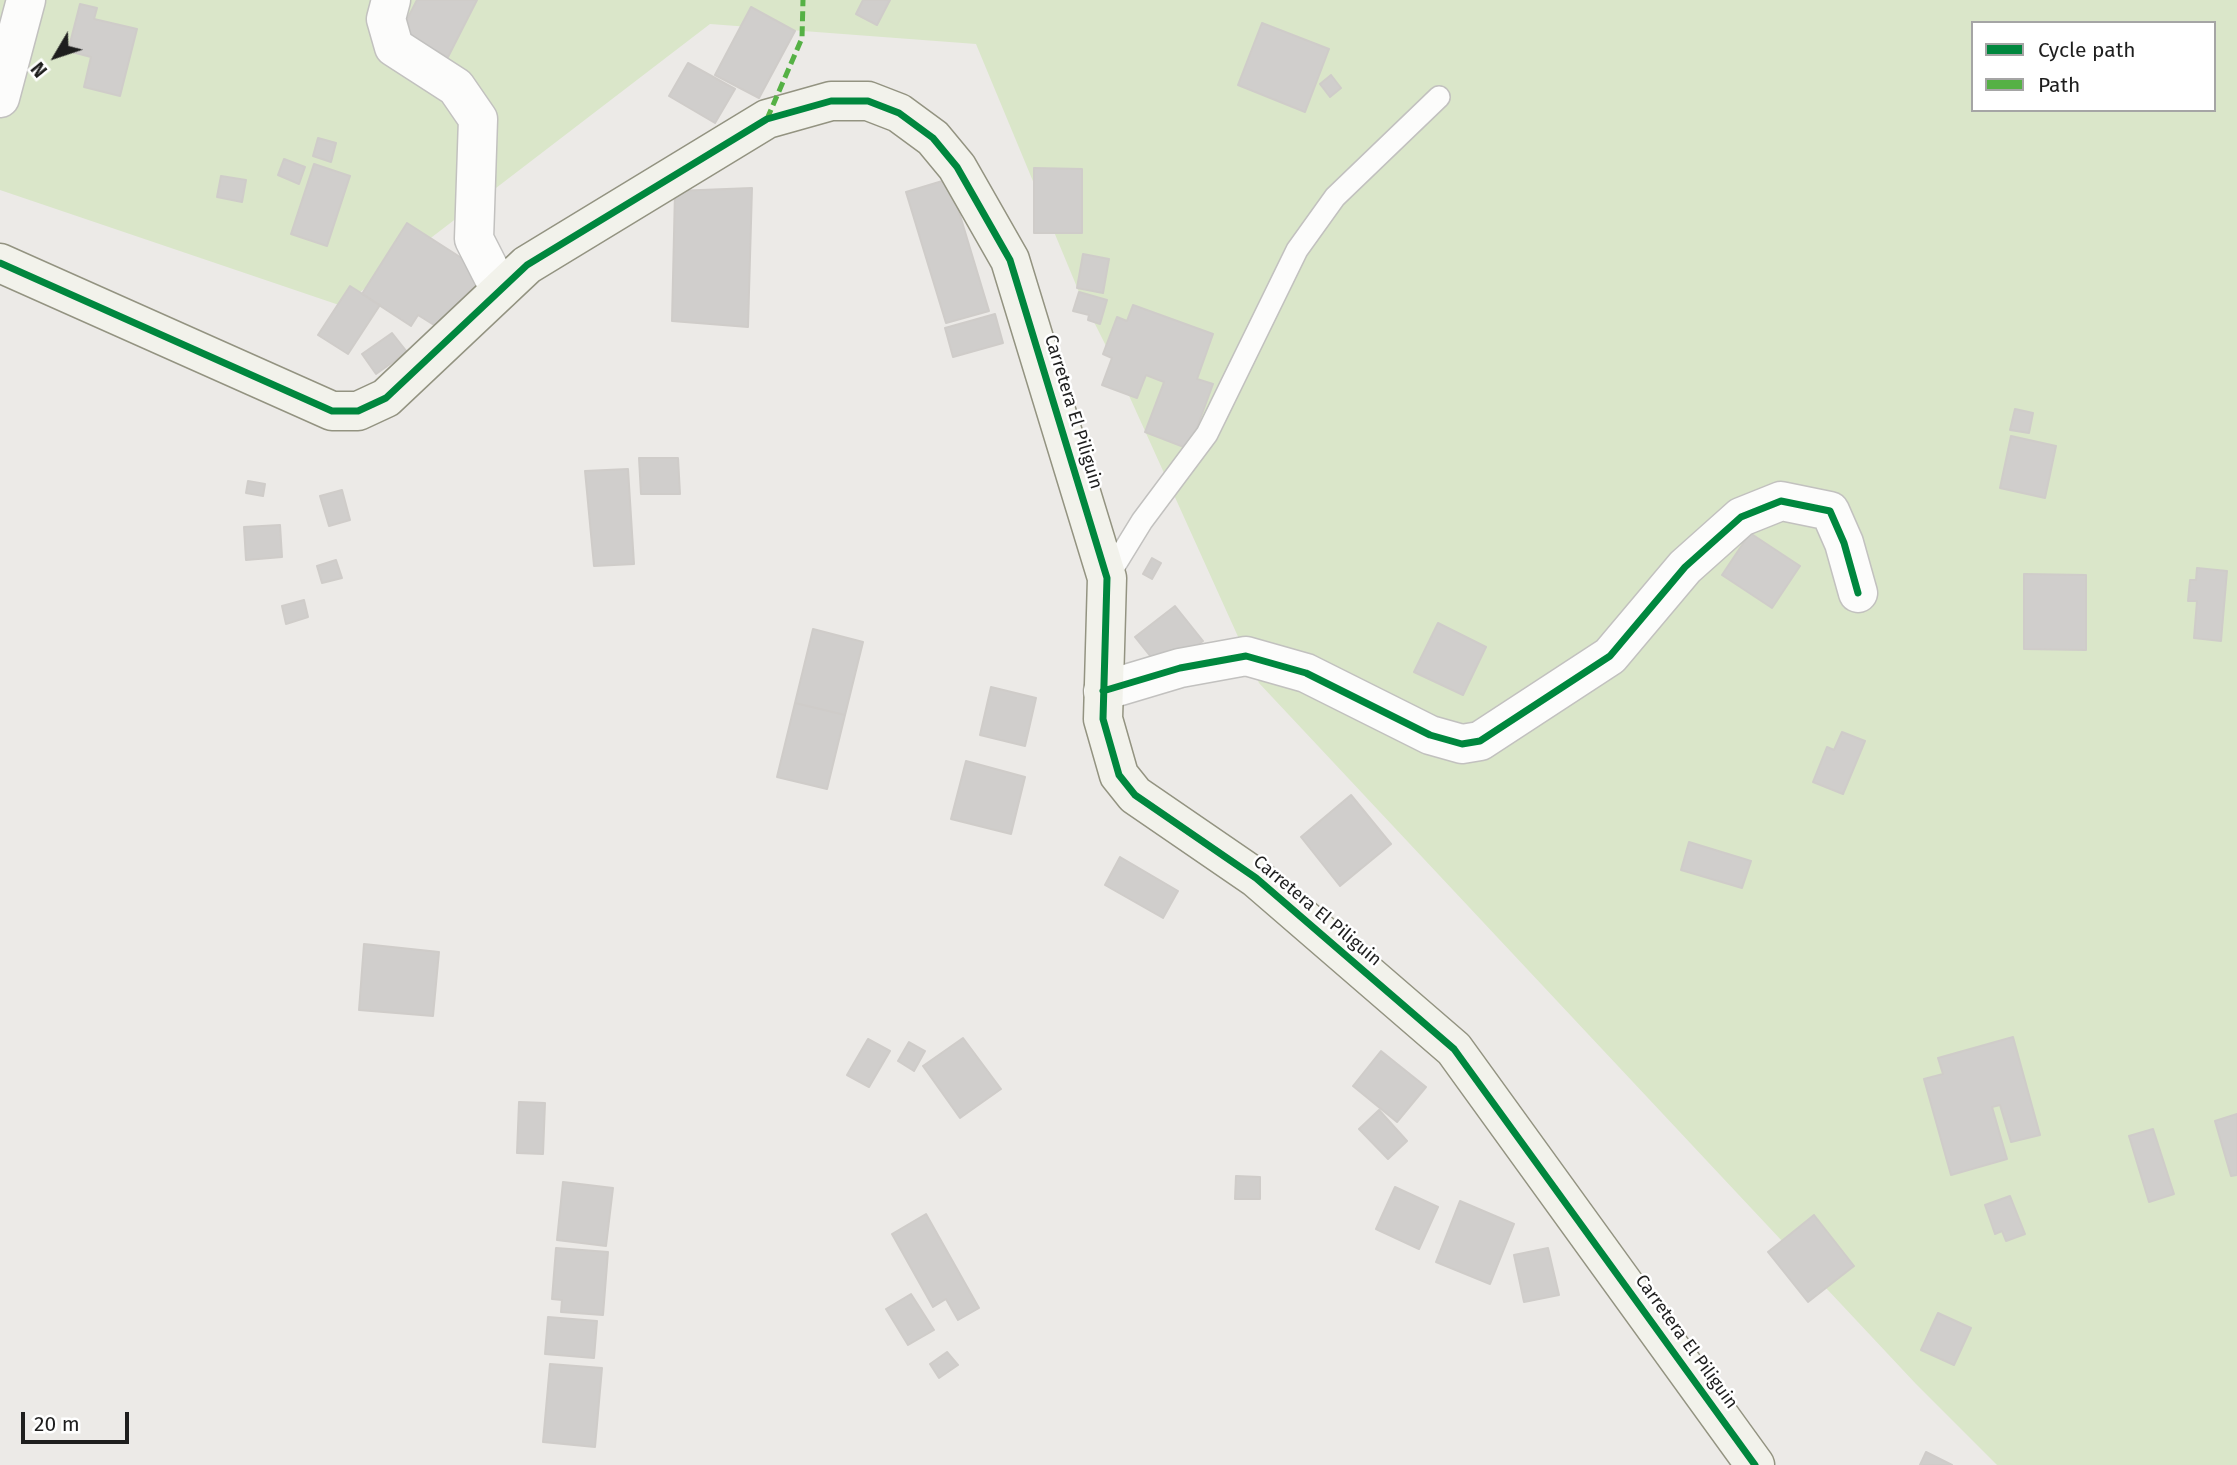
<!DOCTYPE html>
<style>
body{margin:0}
#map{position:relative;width:2237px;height:1465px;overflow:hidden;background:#eceae7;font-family:"Fira Sans",sans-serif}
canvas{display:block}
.legend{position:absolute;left:1971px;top:21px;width:245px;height:91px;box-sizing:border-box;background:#fff;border:2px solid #a5a5a5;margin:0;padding:9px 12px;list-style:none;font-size:21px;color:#1e1e1e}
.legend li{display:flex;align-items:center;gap:14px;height:35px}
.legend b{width:35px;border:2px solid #a5a5a5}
.north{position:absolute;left:21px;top:21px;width:70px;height:70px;-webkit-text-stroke:5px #fff;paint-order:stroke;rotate:231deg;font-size:19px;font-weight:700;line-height:28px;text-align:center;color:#1e1e1e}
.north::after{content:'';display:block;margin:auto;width:24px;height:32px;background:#1e1e1e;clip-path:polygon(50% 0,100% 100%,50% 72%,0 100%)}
.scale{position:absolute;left:21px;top:1412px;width:108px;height:32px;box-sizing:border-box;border:4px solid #1e1e1e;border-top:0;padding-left:9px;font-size:21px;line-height:24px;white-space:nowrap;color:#1e1e1e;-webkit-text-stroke:5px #fff;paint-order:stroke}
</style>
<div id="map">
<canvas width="2237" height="1465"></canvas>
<ul class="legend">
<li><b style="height:9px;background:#00873e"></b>Cycle path</li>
<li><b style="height:9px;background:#55b145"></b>Path</li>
</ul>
<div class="north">N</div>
<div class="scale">20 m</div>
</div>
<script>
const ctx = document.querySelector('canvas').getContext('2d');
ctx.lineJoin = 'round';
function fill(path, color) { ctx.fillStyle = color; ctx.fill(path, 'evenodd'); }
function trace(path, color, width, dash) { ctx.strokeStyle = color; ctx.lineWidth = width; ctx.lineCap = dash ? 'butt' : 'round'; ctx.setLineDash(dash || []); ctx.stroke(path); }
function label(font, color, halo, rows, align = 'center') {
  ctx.font = font + ' "Fira Sans",sans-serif'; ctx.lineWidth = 5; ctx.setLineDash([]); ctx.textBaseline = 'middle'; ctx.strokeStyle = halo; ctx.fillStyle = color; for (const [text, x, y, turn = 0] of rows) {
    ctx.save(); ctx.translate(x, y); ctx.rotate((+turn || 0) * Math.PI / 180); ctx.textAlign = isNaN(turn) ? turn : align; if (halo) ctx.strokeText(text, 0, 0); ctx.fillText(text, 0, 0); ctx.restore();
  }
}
const grass = new Path2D(`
 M0,0h2237v1465h-240l-81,-81 -657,-701 -147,-325 -33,-66 -103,-248 -266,-20 -368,282 -342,-116zM1973,23h241v87h-241z`);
const building = new Path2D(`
 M417,0h60l-29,57 -48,-24z
 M863,0h27l-13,25 -21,-11z
 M80,4l17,4 -3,11 43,10 -17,67 -36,-9 7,-30 -23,-6z
 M751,7l44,24 -36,67 -44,-23z
 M1262,23l67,26 -24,63 -67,-27z
 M688,63l47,26 -20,34 -46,-27z
 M1331,75l10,13 -11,9 -10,-13z
 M318,138l18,5 -5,19 -18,-6z
 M284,159l21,8 -6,17 -21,-9z
 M314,164l36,12 -23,70 -36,-12z
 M1034,168l48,1v64h-48z
 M221,176l25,4 -4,22 -25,-5z
 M949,179l40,132 -43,12 -40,-131z
 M752,188l-4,139 -76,-6 3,-130z
 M407,223l81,52 -46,55 -24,-15 -7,11 -49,-32z
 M1083,254l26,5 -6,34 -26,-5z
 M350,286l30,19 -32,49 -30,-19z
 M1079,292l28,8 -7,24 -12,-4 1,-5 -16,-4z
 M1133,305l80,29 -16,45 16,5 -24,65 -44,-17 19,-50 -18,-7 -9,23 -35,-13 10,-27 -9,-4 14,-37 10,4z
 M995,314l8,29 -50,14 -8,-29z
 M392,333l15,19 -31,22 -14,-20z
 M2015,409l18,4 -4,20 -19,-3z
 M2011,436l45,10 -11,52 -45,-10z
 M639,458h39l2,36h-39z
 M628,469l6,95 -40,2 -9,-95z
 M248,481l17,3 -2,12 -17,-3z
 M342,490l8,30 -21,6 -9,-30z
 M280,525l2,32 -36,3 -2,-33z
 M1750,533l50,33 -28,42 -50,-33z
 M1152,558l9,5 -9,16 -9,-5z
 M336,560l6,18 -20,5 -5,-17z
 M2197,568l30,3 -6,70 -27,-3 3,-37h-9l2,-21h6z
 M2024,574l62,1v75l-62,-1z
 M304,600l4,17 -22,7 -4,-18z
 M1175,606l28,35 -40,31 -28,-35z
 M1438,623l48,24 -23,48 -49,-23z
 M813,629l50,13 -18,73 -50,-12z
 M991,687l45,11 -11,48 -45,-11z
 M795,703l50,12 -18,74 -50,-12z
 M1842,732l23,9 -22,53 -30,-12 14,-35 7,3z
 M966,761l59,16 -14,57 -60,-15z
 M1351,795l40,49 -51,42 -39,-49z
 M1689,842l62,19 -9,27 -61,-18z
 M1120,857l58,34 -15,27 -58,-33z
 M364,944l75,8 -6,64 -74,-6z
 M2013,1037l27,98 -29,7 -11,-37 -8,2 15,52 -56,16 -27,-96 19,-5 -5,-16z
 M963,1038l38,51 -41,29 -37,-52z
 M868,1039l22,12 -21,36 -22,-12z
 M909,1042l16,9 -11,20 -16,-10z
 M1381,1051l45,36 -29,35 -44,-36z
 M519,1102l26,1 -2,51 -26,-1z
 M1379,1110l28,31 -19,18 -29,-30z
 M2237,1114v61l-6,1 -16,-55z
 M2153,1129l21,65 -25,8 -20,-66z
 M1236,1176l24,1v22h-25z
 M563,1182l50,6 -7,58 -49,-6z
 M1395,1187l43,20 -19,42 -43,-20z
 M2010,1196l15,38 -19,7 -4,-10 -7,3 -10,-29z
 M1460,1201l54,23 -24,60 -54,-22z
 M926,1214l53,94 -21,12 -12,-21 -13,8 -41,-73z
 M1814,1215l40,51 -46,36 -40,-50z
 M556,1248l52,4 -5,63 -42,-3 1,-12 -10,-1z
 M1548,1248l11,47 -35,7 -10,-47z
 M911,1294l23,36 -26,15 -22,-36z
 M1938,1313l33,15 -17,37 -33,-15z
 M548,1317l49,4 -3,37 -49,-4z
 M947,1352l11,13 -19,13 -9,-14z
 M550,1364l52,4 -7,79 -52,-5z
 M1926,1452l26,13h-32z`);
const lane = new Path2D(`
 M1107,578l35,-57 65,-87 90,-184 38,-53 104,-100`);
const street = new Path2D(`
 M391,0l-5,19 8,28 62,40 22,32 -4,120 26,51
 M0,98l26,-98
 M1103,691l77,-23 66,-12 60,17 124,62 32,9 18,-3 130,-85 75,-89 56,-50 40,-16 49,10 14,32 14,50`);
const secondary = new Path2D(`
 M0,263l332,148h26l28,-13 141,-133 240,-146 64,-18h37l31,12 34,25 24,29 53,93 97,318 -4,141 16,56 16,20 121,83 198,171 301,416`);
const quiet = new Path2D(`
 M767,119l35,-81 1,-38`);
const cycleway = new Path2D(`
 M0,263l332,148h26l28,-13 141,-133 240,-146 64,-18h37l31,12 34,25 24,29 53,93 97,318 -4,141 16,56 16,20 121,83 198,171 301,416
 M1103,691l77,-23 66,-12 60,17 124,62 32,9 18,-3 130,-85 75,-89 56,-50 40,-16 49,10 14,32 14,50`);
const streetNames = [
 ["Carretera El Piliguin",1073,412,73],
 ["Carretera El Piliguin",1317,911,40],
 ["Carretera El Piliguin",1686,1342,54]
];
fill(grass, '#dae6c9');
fill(building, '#d0cecc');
trace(building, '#cfccc9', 2);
trace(lane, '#c2c1bf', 24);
trace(street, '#c2c1bf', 41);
trace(secondary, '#939381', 41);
trace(lane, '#fcfcfb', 21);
trace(street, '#fcfcfb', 38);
trace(secondary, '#f2f2eb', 38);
trace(quiet, '#55b145', 5, [10, 5]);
trace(cycleway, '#00873e', 7);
label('18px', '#1e1e1e', '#fff', streetNames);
</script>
